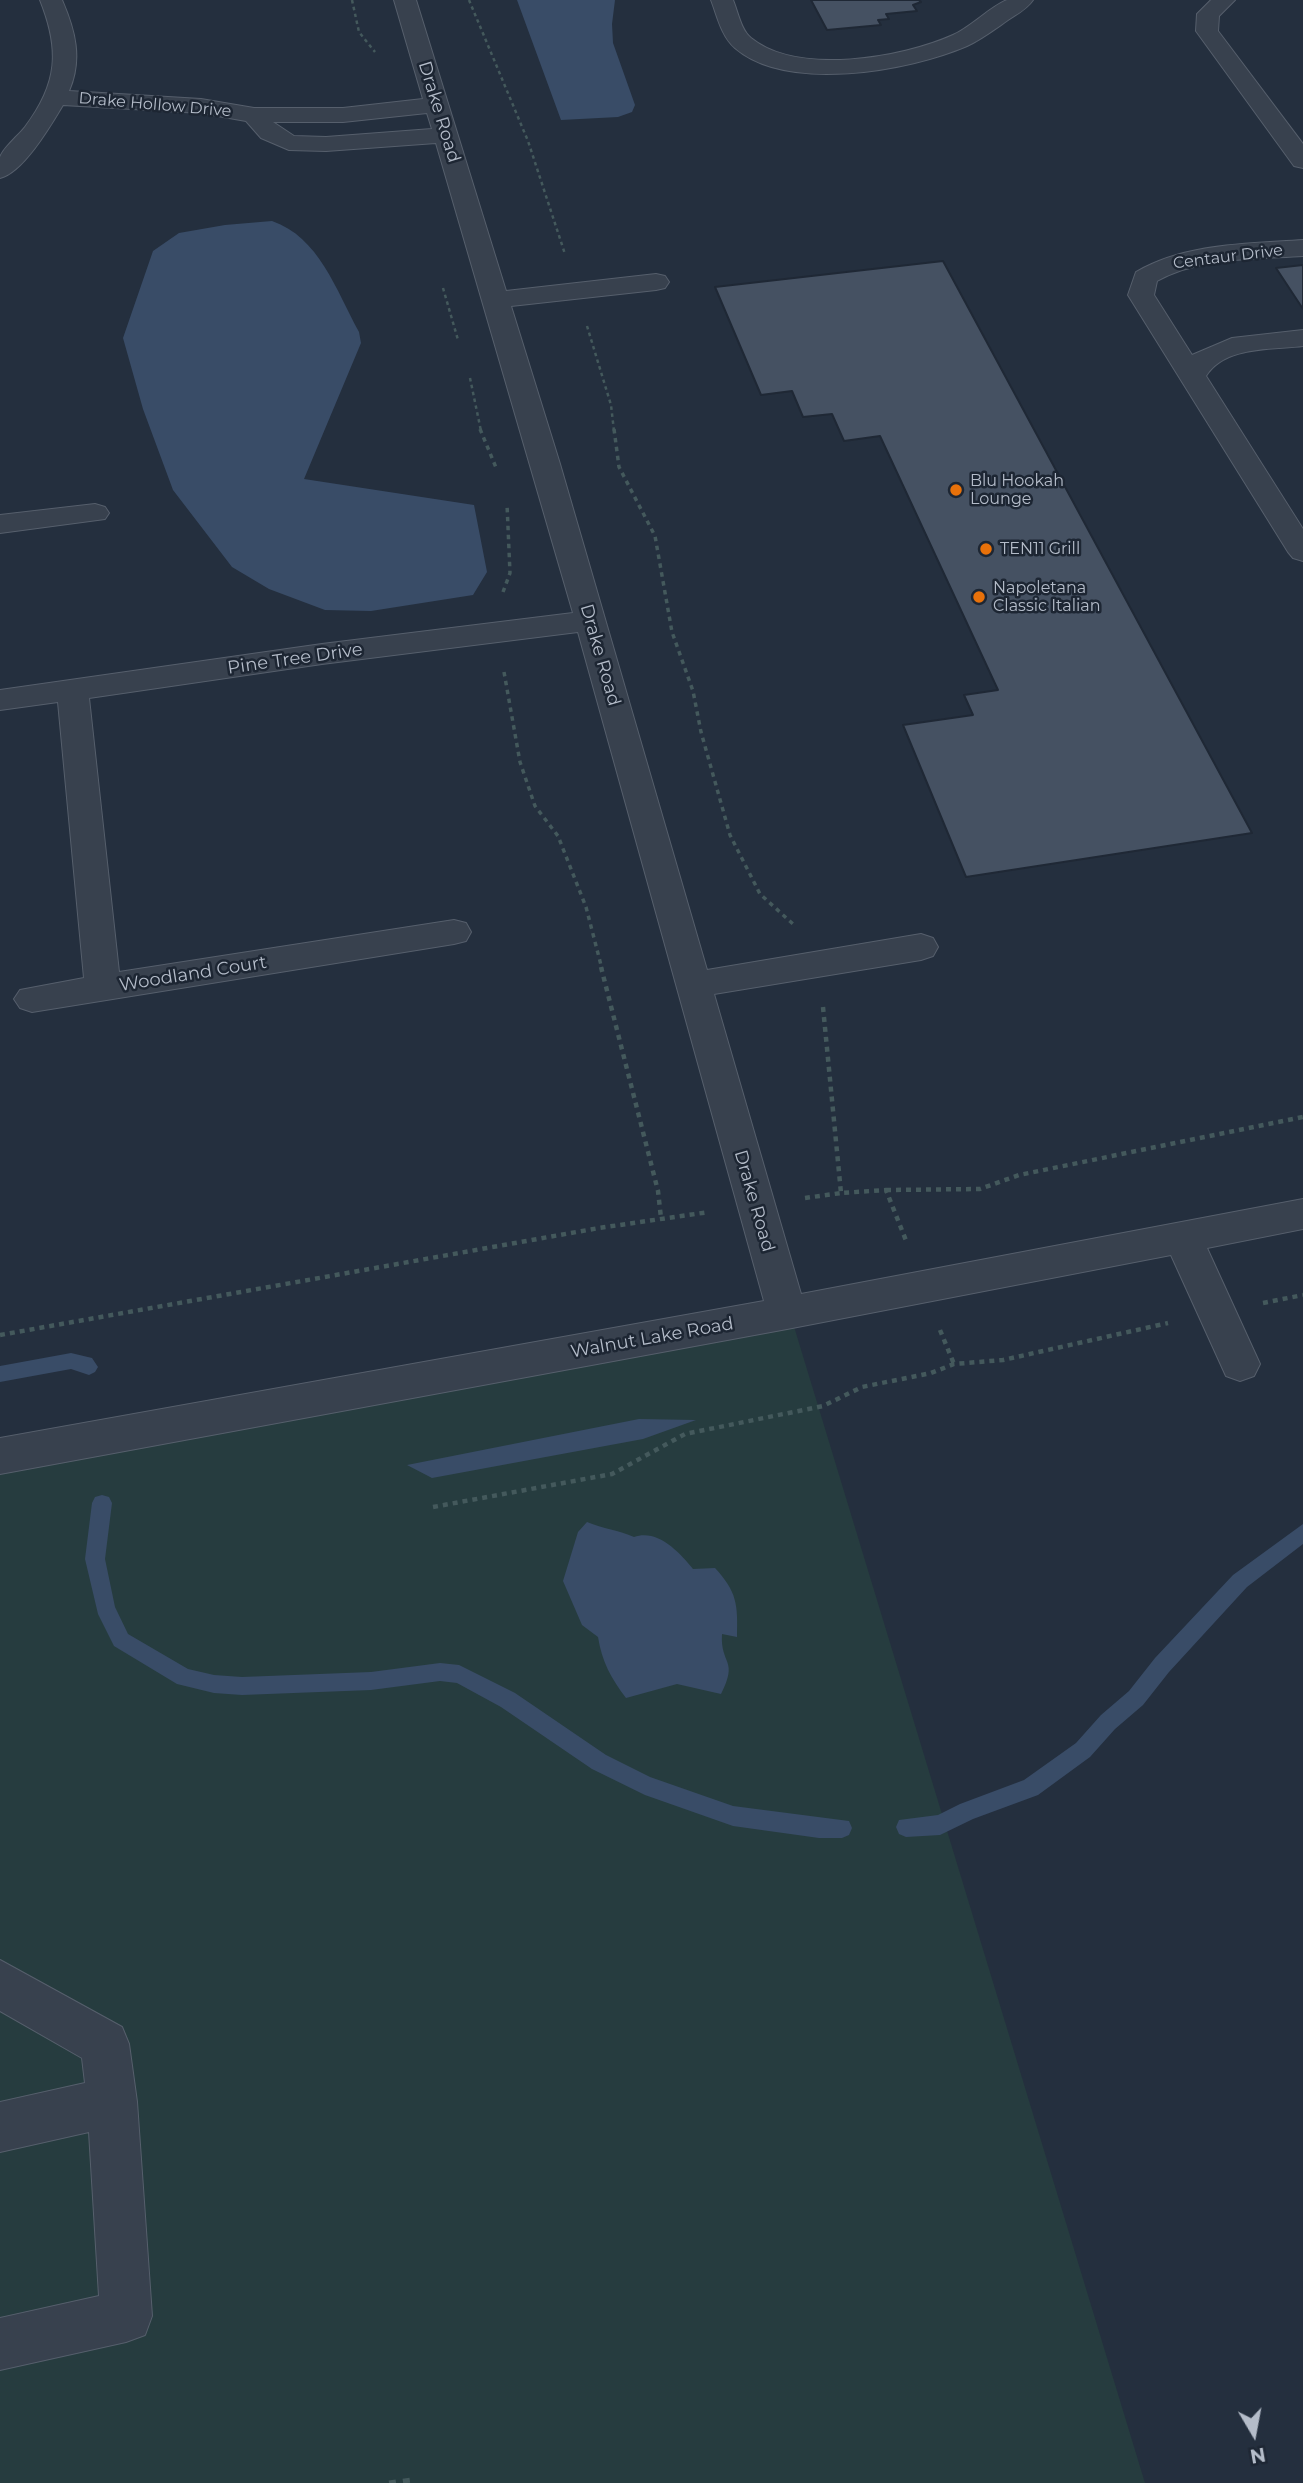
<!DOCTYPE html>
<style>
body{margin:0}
#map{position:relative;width:1303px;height:2483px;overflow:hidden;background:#242f3e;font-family:Montserrat,sans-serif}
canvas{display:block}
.north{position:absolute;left:1219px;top:2399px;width:70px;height:70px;-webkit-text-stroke:5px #1d2633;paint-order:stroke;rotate:170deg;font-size:19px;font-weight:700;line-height:28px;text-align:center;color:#b4bcc9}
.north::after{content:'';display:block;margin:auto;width:24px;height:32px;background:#b4bcc9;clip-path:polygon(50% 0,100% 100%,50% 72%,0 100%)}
</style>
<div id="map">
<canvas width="1303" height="2483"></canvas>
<div class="north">N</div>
</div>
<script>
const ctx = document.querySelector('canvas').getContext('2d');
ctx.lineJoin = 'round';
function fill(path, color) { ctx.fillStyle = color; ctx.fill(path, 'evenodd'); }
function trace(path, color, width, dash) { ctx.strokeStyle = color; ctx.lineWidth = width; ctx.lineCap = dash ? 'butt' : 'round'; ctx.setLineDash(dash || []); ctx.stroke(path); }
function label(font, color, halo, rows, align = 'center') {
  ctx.font = font + ' Montserrat,sans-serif'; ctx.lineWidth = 5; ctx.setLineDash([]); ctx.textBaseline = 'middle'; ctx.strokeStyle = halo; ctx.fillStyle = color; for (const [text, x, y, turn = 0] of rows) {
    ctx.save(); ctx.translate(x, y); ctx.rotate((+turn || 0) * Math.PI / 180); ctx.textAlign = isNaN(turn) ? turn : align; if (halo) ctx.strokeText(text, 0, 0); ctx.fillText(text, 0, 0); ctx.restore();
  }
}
const green = new Path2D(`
 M789,1310l356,1173h-1145v-1026z`);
const water = new Path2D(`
 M517,0h98l-3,24 1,19 22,62 -3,7 -14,5 -57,3z
 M272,221c47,16 64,69 87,111l2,11 -57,136 170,26 13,67 -14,23 -102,16 -46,-1 -56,-21 -37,-22 -59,-77 -30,-81 -20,-71 30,-87 26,-18 46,-8z
 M639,1419l57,1 -53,19 -211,39 -25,-13z
 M587,1522c16,7 32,8 47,15 24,-8 45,15 59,32l22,-1c22,24 23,36 22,69l-15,-3c-2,31 17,25 -1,60l-44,-10 -51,14c-15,-20 -24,-36 -28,-61l-16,-12 -19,-44 15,-49z`);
const stream = new Path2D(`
 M71,1353l21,5 6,9 -3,5 -6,3 -18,-6 -71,13v-16z
 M102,1495l7,2 3,6 -7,56 10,48 13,27 60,35 26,6 28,2 129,-5 69,-9 19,2 56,28 91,62 44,22 83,29 116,15 3,7 -3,7 -7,3h-23l-86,-12 -88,-31 -53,-26 -91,-62 -44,-24 -17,-2 -69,9 -129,5 -28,-2 -37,-9 -63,-38 -16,-32 -13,-55 7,-56 3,-6z
 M1303,1524v20l-56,43 -78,85 -26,33 -28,24 -25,28 -52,38 -65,24 -33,16 -34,2 -7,-3 -3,-7 3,-7 39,-5 22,-11 64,-24 52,-37 25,-28 28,-24 26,-33 78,-83z`);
const building = new Path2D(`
 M811,0h108l2,2 -8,3 4,6 -31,3 3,5 -11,1 3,5 -54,5z
 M943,261l309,572 -286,44 -63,-152 70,-10 -9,-20 34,-5 -118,-254 -36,5 -12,-27 -29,3 -11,-26 -31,4 -46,-108z
 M1303,265v44l-27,-41z`);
const pathFar3 = new Path2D(`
 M352,0l7,32 16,20
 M469,0l59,141 37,113
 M443,288l15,52
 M587,326l24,79 3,26
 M470,378l11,53`);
const pathFar2 = new Path2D(`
 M480,429l17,41
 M614,429l5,38 36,69 17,96 21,59 8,41 29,103 30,59 33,30
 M503,592l7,-19 -3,-69
 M504,672l16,90 15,44 23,30 28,71 16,62`);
const pathFar1 = new Path2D(`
 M601,967l57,224 3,27
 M823,1007l18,186 45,-3 21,53
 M886,1190l94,-1 39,-14 284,-58
 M805,1198l36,-5
 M1263,1303l40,-8
 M940,1330l14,34
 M0,1335l599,-107 110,-16
 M433,1507l179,-33 73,-40 138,-28 39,-19 69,-14 23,-9 49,-4 165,-37`);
const path = new Path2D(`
 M389,2483l22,-3`);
const minor = new Path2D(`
 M40,0h22c13,30 21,59 7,91l132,8 53,9h89l80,-9 -29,-99h22l90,291 150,-17 9,2 4,6 -4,6 -9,2 -145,16 49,158 147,506 214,-36 12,4 5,9 -5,9 -12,4 -207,34 87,300 502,-95v30l-96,19 53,116 -6,12 -14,5 -14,-5 -55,-121 -384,74 -787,145v-36l764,-137 -186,-669 -256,32 -233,34 30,274 335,-52 12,3 5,9 -5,9 -12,3 -422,68 -12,-4 -6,-9 6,-9 64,-12 -26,-276 -58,8v-20l322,-46 251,-31 -137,-470 -110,8 -37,-1 -28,-12 -15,-17 -45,-8 -138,-8c-12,20 -40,68 -63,73 0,-5 0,-16 0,-21 4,-10 18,-21 25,-30 33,-44 35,-77 15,-127zM427,113l5,16 -106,8 -32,-1 -21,-14h70z
 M711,0h22c5,12 8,30 18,38 47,38 151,20 202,-3 18,-8 38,-29 54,-35 7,0 18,0 26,0 -6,9 -16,14 -25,20 -13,9 -26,19 -41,26 -58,25 -180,47 -232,2 -14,-12 -18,-33 -24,-48z
 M1211,0h24l-16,16 -1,15 85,113v24l-9,-2 -98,-135 1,-17z
 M1303,240v16c-48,3 -103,1 -146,25l-3,14 38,60 40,-17 71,-8v16c-33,4 -78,0 -97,30l97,153v32l-10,-3 -5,-6 -160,-257 8,-23c50,-29 111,-28 167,-32z
 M95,504l10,3 4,6 -4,6 -105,14v-18z
 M0,1960l122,67 7,17 8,58 15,214 -7,19 -19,7 -126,28v-52l99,-22 -10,-164 -89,20v-50l85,-19 -3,-25 -82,-47z`);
const markers = [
 [956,490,7,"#e8710a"],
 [986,549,7,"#e8710a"],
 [979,597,7,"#e8710a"]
];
const farStreetnames = [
 ["Drake Hollow Drive",155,105,5],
 ["Centaur Drive",1228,257,-7]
];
const farPoinames = [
 ["Blu Hookah",970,481],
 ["Lounge",970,499],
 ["TEN11 Grill",1000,549],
 ["Napoletana",993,588],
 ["Classic Italian",993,606]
];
const streetNames = [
 ["Drake Road",439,112,73],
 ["Drake Road",600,655,74],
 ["Pine Tree Drive",295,659,-8],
 ["Woodland Court",193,974,-9],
 ["Drake Road",754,1201,74],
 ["Walnut Lake Road",652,1338,-10]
];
fill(green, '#263c3f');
fill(water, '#394c67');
fill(stream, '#394c67');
fill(building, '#455162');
trace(building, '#1f2835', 2);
trace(minor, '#565f6c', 2);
trace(pathFar3, '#44595c', 2.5, [3.5, 3.5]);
trace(pathFar2, '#44595c', 3.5, [4.5, 4.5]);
trace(pathFar1, '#44595c', 4.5, [5, 5]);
trace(path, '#44595c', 5, [7, 7]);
fill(minor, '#38414e');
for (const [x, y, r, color] of markers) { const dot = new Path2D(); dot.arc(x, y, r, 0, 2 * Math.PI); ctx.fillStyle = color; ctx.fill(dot); trace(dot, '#1d2633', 2.5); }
label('16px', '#b4bcc9', '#1d2633', farStreetnames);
label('16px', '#b4bcc9', '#1d2633', farPoinames, 'left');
label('18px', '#b4bcc9', '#1d2633', streetNames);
</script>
